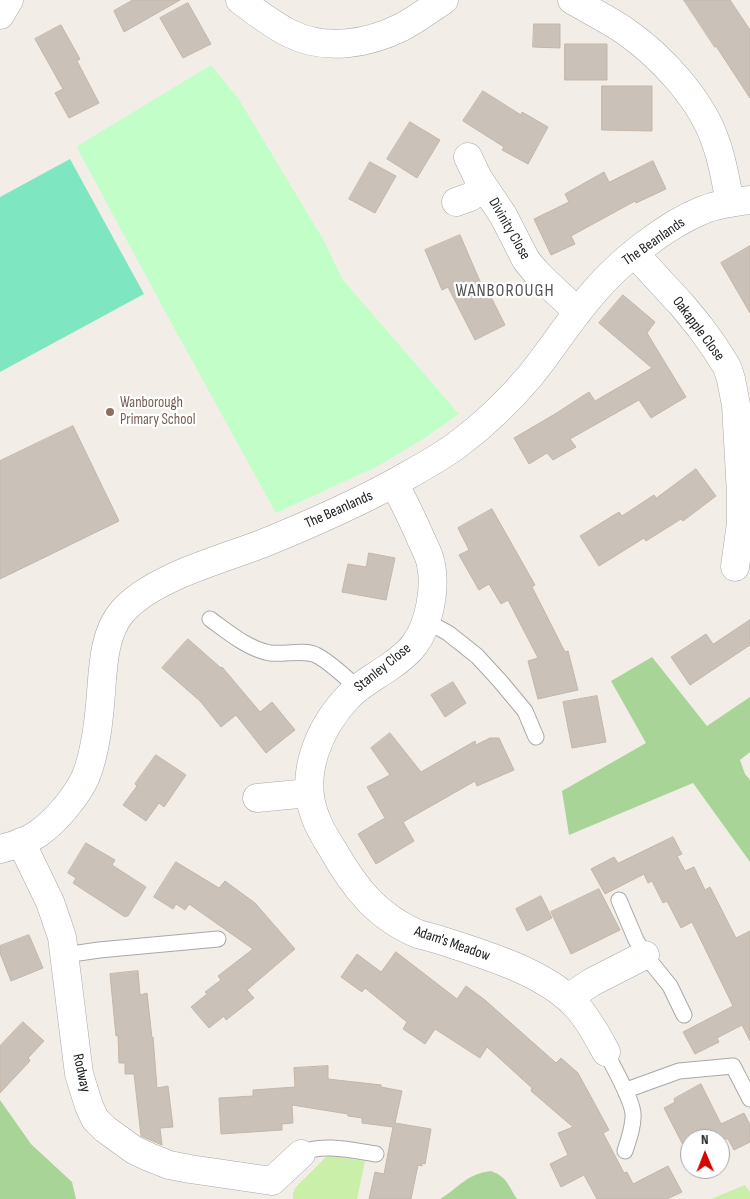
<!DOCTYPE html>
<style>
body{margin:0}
#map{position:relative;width:750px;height:1199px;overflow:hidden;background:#f2eee7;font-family:"Sofia Sans Condensed",sans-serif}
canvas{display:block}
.north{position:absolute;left:680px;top:1129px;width:50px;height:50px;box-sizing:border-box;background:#fff;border:1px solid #a6a6a6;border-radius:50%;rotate:359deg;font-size:14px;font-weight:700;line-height:20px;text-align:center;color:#212121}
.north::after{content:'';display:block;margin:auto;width:18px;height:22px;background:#d10700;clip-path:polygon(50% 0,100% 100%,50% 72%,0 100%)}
</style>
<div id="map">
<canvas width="750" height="1199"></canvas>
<div class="north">N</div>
</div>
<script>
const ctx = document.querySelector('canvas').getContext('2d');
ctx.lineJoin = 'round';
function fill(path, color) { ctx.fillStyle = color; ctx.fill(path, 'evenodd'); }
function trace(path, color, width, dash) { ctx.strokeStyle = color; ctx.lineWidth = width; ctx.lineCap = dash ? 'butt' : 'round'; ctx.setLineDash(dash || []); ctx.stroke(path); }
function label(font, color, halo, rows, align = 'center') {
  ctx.font = font + ' "Sofia Sans Condensed",sans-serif'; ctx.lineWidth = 4.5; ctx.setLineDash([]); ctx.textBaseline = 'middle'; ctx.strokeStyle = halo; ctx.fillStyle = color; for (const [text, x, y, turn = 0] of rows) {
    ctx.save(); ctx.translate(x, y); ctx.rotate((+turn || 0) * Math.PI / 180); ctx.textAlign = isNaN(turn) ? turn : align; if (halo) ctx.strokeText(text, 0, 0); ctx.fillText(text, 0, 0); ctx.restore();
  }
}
const grass = new Path2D(`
 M332,1156l33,5 -8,38h-64v-5l2,-6 31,-31z
 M745,1185l5,7v7h-39z`);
const forest = new Path2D(`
 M652,657l55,69 43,-29v55l-10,8 5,14 5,6v82l-57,-79 -124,52 -7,-44 84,-48 -35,-62z
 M0,1100l31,44 41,38 4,17h-76z
 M491,1171c16,6 17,14 26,28h-77c20,-12 26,-25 51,-28z`);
const park = new Path2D(`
 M211,65l27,33 20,33 65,108 20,41 116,134 -36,25 -45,27 -102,47 -103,-187 -96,-178 2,-3z`);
const pitch = new Path2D(`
 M70,159l74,135 -144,78v-175z`);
const building = new Path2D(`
 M133,0h47l-56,32 -10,-21z
 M684,0h46l20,30v68l-34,-52 -1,1z
 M188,3l23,41 -28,14 -23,-40z
 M534,24h26v24l-27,-1z
 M61,25l19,34 -3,2 22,42 -30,15 -14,-25 8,-4 -28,-50z
 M565,44h42v36h-42z
 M602,86h50v45l-50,-1z
 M483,91l38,24 1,-3 26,15 -20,37 -26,-14 2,-3 -41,-26z
 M410,122l30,18 -23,38 -30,-19z
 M653,161l13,28 -30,14 -1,-2 -64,35 4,8 -24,11 -17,-36 35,-17 -4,-8 39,-22 5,10z
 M370,162l26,14 -21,37 -26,-14z
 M460,235l22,51 3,-1 20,40 -30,15 -27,-53 -6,3 -17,-40z
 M750,246v67l-29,-50z
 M623,295l32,27 -8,11 39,64 -35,21 -12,-18 -69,39 6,8 -23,13 -6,-7 -18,11 -15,-26 41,-24 34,-22 6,9 57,-33 -53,-45z
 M73,426l46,95 -119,58v-118z
 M696,469l20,27 -33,25 -2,-2 -35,22 -2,-3 -45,28 -19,-30 39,-24 3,4 32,-21 2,3z
 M492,509l43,76 -3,2 33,65 3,-1 10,39 -40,9 -10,-38 10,-3 -30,-58 -7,4 -12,-20 -10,6 -20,-35 10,-5 -11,-22z
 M369,553l26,5 -9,42 -44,-8 6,-28 18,3z
 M750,620v25l-60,40 -19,-28 35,-23 7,10z
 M188,639l33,29 1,-1 38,45 12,-10 23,28 -29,23 -30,-38 -15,12 -21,-26 -38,-33z
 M453,682l13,21 -21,14 -14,-22z
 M597,696l9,46 -34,6 -9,-46z
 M390,733l31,39 54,-31 1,4 14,-7h9l15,32 -37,16 -2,-5 -72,41 11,19 -38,23 -18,-30 27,-16 -18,-31 23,-12 -19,-27z
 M156,755l30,20 -22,32 -5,-4 -13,18 -23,-16 14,-19 -2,-2z
 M673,837l9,17 -5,2 8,15 9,-4 11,23 5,-3 26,51 14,-7v110l-8,-16 -25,13 2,4 -24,12 -12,-22 50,-26 -41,-84 -11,6 -14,-27 -4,2 -11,-22 -4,2 -4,-9 -39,20 -14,-25 23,-12 4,6z
 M86,843l29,17 -3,5 34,22 -18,29h-2l-1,1 -52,-34 3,-5 -8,-5z
 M176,862l43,26 6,-7 30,22 40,46 -48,41 7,8 -28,22 -2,-4 -15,12 -18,-21 16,-13 -2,-2 16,-12 -3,-4 35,-27 -64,-45 -4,6 -9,-6 -3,5 -19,-12z
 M599,889l21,41 -49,24 -20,-42z
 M541,896l11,22 -25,13 -11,-22z
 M29,935l14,33 -32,13 -11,-28v-7z
 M396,952l61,47 9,-13 19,14 71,63 5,-5 17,15 31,57 -6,3 21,40 3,-1 6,12 35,-18 14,26 -15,7h-70l-13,-24 -23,12 -11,-23 18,-9 -10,-22 15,-6 -42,-36 1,-3 -45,-41 -7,11 -45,-29 -10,15 -22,-15 4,-7 -42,-34 -3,4 -21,-15 16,-23 24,18z
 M138,971l2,24 7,-2 5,45 1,-1 4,51 11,-2 5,41 -13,1 2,17 -21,-9 -7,-62h-9v-11h-6l-1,-28 -2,1 -6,-62z
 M23,1022l21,19 -16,17 2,2 -1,2 -29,31v-47z
 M328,1066v13l53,6v2l21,4 -7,32 36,6 -6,35 -3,-1v3l-4,-1 -7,34h-42l6,-27 9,2 9,-47 -31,-4v-5l-14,-2v-2l-56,-9 1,18 -11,1v6l-61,4 -2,-36 34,-2v-6l42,-3 -1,-19z
 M701,1084l20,40 23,-11 6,12v17l-16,8 -6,-11h-38v7l-5,3 -21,-41 11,-6 -1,-3z`);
const lane = new Path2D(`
 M210,619c18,13 38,30 60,34 13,2 34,-4 46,2 13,6 30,23 42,33
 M426,621l22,12 29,23 23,25 25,30 11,26
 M619,900l17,40 9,15 25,31 14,29
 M65,955l34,-5 119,-11
 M606,1052c7,15 25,45 27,61 1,12 -4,26 -8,38
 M626,1093l6,-5 47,-17 54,-5 17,33
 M301,1154c18,-12 55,-3 75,0`);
const street = new Path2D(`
 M240,0c16,12 32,25 51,34 35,17 77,10 111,-7 15,-8 28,-18 42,-27
 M572,0c17,10 37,20 53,31 36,25 77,69 91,112 7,19 10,40 14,60
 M0,15l9,-15
 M468,157l10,21 25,37 23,45 9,11 11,11 32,30
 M456,202l14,-5 14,-10
 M634,253l48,52 18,22 15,21 12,19 4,12 5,26 5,89v29l-6,44
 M394,483c10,19 19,37 27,56 4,9 9,17 10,26 5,24 -2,59 -16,79 -7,9 -17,17 -26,23 -14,10 -30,18 -41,30 -29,31 -49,77 -33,119 4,12 11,23 18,34 21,37 44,67 85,84 7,2 15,4 22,6 45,15 107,32 139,69 11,13 19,28 27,43
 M257,798l52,-5
 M21,842l29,60 12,35 17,137 10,32 6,13 10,10 29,21 15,7 20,8 21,4 82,12 29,-27
 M0,849c13,-3 28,-8 39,-16 18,-13 38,-37 47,-57 10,-26 13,-56 15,-83 2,-26 3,-60 21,-81 30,-35 99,-52 142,-69 44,-18 88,-37 130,-60 21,-12 43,-23 63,-38 27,-20 51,-43 73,-69 22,-27 41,-58 64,-84 26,-31 72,-67 109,-82 15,-6 31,-8 47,-10
 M568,998l24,-16 53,-27`);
const markers = [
 [110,412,5,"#8d6e63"]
];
const streetNames = [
 ["Divinity Close",509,229,60],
 ["The Beanlands",654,242,-35],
 ["Oakapple Close",698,329,53],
 ["The Beanlands",339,510,-24],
 ["Stanley Close",383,668,-39],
 ["Adam's Meadow",452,944,19],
 ["Rodway",81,1073,78]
];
const educationNames = [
 ["Wanborough",120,403],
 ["Primary School",120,420]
];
const quarterNames = [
 ["WANBOROUGH",505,291]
];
fill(grass, '#c9efa9');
fill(forest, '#a8d498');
fill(park, '#c1fec8');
fill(pitch, '#7ee7c2');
fill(building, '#cac1b9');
trace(building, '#c5b5a7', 1);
trace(lane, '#a8a8a8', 17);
trace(street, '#a8a8a8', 29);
trace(lane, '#fff', 15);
trace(street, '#fff', 28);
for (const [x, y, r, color] of markers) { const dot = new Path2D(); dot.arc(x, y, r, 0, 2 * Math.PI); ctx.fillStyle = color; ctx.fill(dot); trace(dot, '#fff', 2); }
label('15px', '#212121', '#fff', streetNames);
label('15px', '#785e54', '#fff', educationNames, 'left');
ctx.letterSpacing = '1px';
label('18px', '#545454', '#fff', quarterNames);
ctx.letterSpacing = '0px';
</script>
